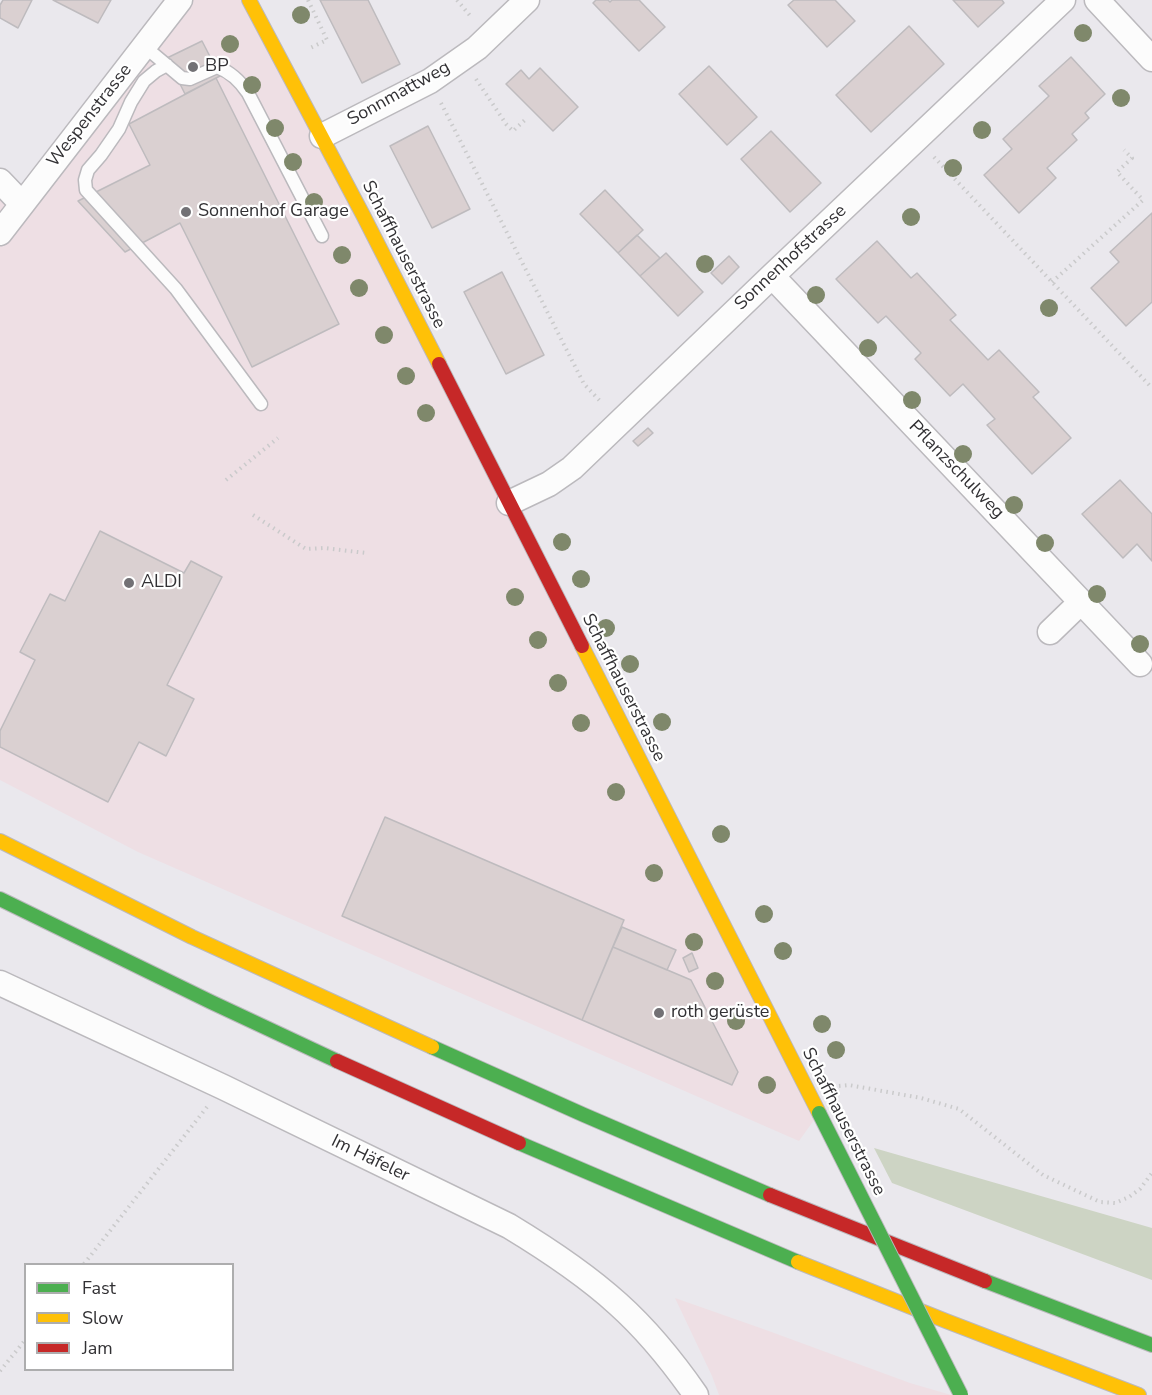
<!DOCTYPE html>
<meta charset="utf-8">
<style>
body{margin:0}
#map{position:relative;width:1152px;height:1395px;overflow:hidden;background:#eae8ed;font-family:"Nunito Sans",sans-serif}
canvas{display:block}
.legend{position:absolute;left:24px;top:1263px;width:210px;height:108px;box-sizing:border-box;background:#fff;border:2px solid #adadae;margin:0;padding:8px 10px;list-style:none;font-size:18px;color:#323134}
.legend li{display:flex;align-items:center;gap:12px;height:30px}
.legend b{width:30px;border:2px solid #adadae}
</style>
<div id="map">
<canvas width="1152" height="1395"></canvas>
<ul class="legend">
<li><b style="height:8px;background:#4caf50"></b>Fast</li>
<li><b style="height:8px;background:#ffc107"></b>Slow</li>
<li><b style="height:8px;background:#c62828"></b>Jam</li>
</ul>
</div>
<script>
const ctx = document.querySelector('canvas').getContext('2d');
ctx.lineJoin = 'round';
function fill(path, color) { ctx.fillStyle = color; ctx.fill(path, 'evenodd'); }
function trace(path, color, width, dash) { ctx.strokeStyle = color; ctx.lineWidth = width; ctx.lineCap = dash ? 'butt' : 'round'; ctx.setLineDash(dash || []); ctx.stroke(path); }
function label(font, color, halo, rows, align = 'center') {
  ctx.font = font + ' "Nunito Sans",sans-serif'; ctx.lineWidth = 4.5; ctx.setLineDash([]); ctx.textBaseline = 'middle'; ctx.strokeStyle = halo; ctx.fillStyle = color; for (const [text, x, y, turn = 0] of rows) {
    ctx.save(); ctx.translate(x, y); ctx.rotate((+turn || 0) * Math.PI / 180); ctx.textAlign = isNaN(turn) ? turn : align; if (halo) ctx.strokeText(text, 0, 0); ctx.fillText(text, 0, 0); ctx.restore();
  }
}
const industrial = new Path2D(`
 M180,0h69l570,1113 -20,28 -661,-289 -138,-72v-599l22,22z
 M675,1298l91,32 144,53 41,12h-232l-7,-19z`);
const green = new Path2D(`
 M874,1148l278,80v52l-260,-97z`);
const building = new Path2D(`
 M3,0h29l-14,28 -18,-10v-13z
 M53,0h58l-13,23z
 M320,0h48l32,64 -38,19z
 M596,0h12l2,2 2,-2h27l26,27 -26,24 -46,-48z
 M794,0h41l20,21 -28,26 -39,-42z
 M953,0h49l2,3 -26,24z
 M909,26l35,38 -73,68 -35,-37z
 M202,41l18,35 -35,18 -18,-36z
 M1071,57l34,37 -20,19 4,5 -17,16 5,6 -30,28 9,10 -37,35 -35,-38 28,-26 -9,-10 46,-43 -10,-10z
 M709,66l48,51 -30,28 -48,-51z
 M540,68l38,39 -25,24 -47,-47 15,-14 8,9z
 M216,78l123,246 -87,43 -72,-144 -55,29 -47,-51 72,-36 -21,-41z
 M428,126l42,83 -38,19 -42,-82z
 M771,131l50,52 -31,29 -49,-53z
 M605,190l38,40 -25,23 -38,-39z
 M1152,213v89l-26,24 -35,-38 28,-26 -9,-10z
 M637,235l23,23 -20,18 -22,-23z
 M877,241l34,37 6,-5 39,42 -6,5 38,40 11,-10 40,42 -6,5 38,41 -39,36 -45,-49 8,-6 -32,-35 -13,12 -35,-37 6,-6 -35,-37 -8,7 -42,-44z
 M666,253l37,39 -25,24 -38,-40z
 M729,256l10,11 -17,17 -11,-11z
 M502,272l42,83 -38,19 -42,-82z
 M648,428l5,5 -15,13 -5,-5z
 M1120,480l32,34v47l-15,-17 -14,14 -41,-44z
 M100,531l84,42 7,-12 31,16 -55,108 27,14 -28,57 -27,-14 -31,60 -108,-55v-16l35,-71 -15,-8 30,-58 15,7z
 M385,817l239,103 -42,100 -240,-104z
 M622,927l54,23 -9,20 -54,-23z
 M613,947l78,33 47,92 -6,13 -150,-65z
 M692,953l6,15 -9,4 -6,-14z`);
const path = new Path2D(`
 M308,0l19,40 -19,9
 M457,0l15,18
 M476,79l30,45 7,7 14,-13
 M441,103l143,281 18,19
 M934,157l218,231
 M1052,282l91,-82 -26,-28 15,-14 -8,-8
 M226,480l52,-42
 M253,515l53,34 18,-1 42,5
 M839,1086l10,-1 72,13 38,11 84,66 57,27 15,1 14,-6 11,-8 12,-16
 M84,1264l123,-157
 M0,1371l26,-32`);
const lane = new Path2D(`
 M144,46l38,32 8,1 27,-12c14,5 23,14 31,26l74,143
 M167,65l-11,6 -12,10 -13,21 -12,27 -18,26 -13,15 -3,10 1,10 90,99 85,115`);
const street = new Path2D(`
 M1097,0l55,59
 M322,136l108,-55 47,-33 50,-48
 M0,181l22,23
 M0,233l180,-233
 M772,276l368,388
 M509,503l40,-19 23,-16 200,-192 291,-276
 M1050,632l31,-30
 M0,983l223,104 286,139c38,23 76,48 109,78 29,26 55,58 78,91`);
const fast = new Path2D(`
 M0,899l211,103 126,59
 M432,1047l152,68 186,80
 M519,1143l279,119
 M985,1281l167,64`);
const slow = new Path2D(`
 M249,0l114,215 76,149
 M582,646l237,467
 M0,841l192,96 240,110
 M798,1262l148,59 193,74`);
const jam = new Path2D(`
 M439,364l143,282
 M337,1061l182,82
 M770,1195l215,86`);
const fastBridge = new Path2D(`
 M819,1113l142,282`);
const trees = [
 [301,15],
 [1083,33],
 [230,44],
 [252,85],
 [1121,98],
 [275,128],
 [982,130],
 [293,162],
 [953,168],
 [314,202],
 [911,217],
 [342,255],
 [705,264],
 [359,288],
 [816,295],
 [1049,308],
 [384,335],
 [868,348],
 [406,376],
 [912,400],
 [426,413],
 [963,454],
 [1014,505],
 [562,542],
 [1045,543],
 [581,579],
 [1097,594],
 [515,597],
 [606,628],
 [538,640],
 [1140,644],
 [630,664],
 [558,683],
 [662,722],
 [581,723],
 [616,792],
 [721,834],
 [654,873],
 [764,914],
 [694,942],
 [783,951],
 [715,981],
 [736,1021],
 [822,1024],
 [836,1050],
 [767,1085]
];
const markers = [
 [193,67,6,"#727175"],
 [186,212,6,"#727175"],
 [129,583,6,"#727175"],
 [659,1013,6,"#727175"]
];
const poiNames = [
 ["BP",205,67],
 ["Sonnenhof Garage",198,212],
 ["ALDI",141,583],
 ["roth gerüste",671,1013]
];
const streetNames = [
 ["Sonnmattweg",399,94,-29],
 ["Wespenstrasse",90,116,-52],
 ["Schaffhauserstrasse",403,255,63],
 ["Sonnenhofstrasse",791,258,-43],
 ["Pflanzschulweg",956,470,46],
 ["Schaffhauserstrasse",623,688,63],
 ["Schaffhauserstrasse",843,1122,63],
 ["Im Häfeler",370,1159,26]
];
fill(industrial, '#eedfe4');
fill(green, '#cdd4c4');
fill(building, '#dad0d1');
trace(building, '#bebbbe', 1.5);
trace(lane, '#bbb9bd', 15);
trace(street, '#bbb9bd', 27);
trace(fast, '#bbb9bd', 16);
trace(slow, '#bbb9bd', 16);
trace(jam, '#bbb9bd', 16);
trace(path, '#cacacb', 4, [1.5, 4.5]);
trace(lane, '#fcfcfc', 12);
trace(street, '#fcfcfc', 24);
trace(fast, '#4caf50', 14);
trace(slow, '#ffc107', 14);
trace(jam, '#c62828', 14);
trace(fastBridge, '#bbb9bd', 16, []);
trace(fastBridge, '#4caf50', 14);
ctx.fillStyle = '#7f886b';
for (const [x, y] of trees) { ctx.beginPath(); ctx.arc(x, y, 9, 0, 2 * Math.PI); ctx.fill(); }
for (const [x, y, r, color] of markers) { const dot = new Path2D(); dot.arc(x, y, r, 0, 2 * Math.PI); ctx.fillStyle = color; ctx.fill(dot); trace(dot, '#fff', 2); }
label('18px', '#323134', '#fff', poiNames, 'left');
label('18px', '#323134', '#fff', streetNames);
</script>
